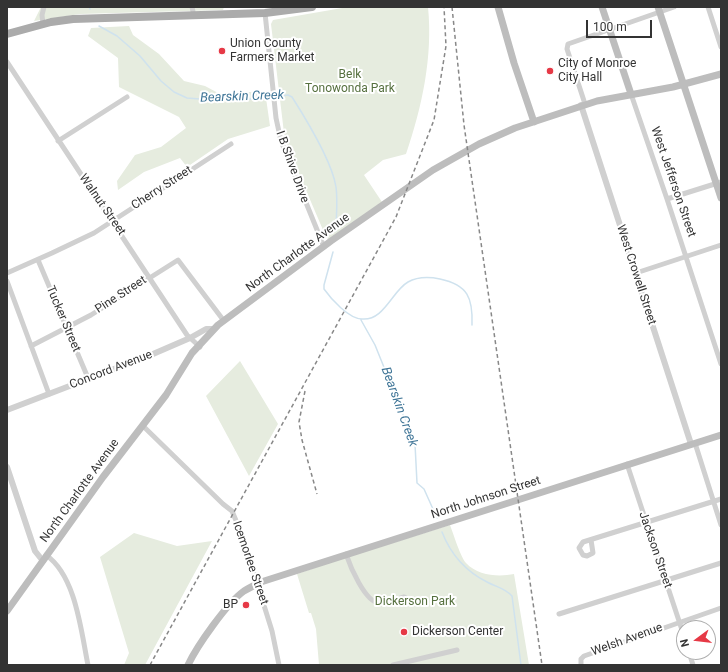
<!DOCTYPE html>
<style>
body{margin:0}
#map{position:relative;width:728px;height:672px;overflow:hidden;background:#fff;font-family:Roboto,sans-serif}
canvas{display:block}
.frame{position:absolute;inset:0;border:8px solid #333;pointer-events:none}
.north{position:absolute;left:676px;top:620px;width:40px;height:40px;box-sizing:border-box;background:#fff;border:1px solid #adadad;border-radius:50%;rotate:255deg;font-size:11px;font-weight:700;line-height:16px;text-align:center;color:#333}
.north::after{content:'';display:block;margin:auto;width:14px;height:18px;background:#e63946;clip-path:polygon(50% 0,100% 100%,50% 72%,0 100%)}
.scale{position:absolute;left:586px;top:20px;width:66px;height:18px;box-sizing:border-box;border:2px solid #333;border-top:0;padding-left:5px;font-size:12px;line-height:14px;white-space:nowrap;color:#333;-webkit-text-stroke:3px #fff;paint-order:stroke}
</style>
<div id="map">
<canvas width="728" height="672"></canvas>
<div class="frame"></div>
<div class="north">N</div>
<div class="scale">100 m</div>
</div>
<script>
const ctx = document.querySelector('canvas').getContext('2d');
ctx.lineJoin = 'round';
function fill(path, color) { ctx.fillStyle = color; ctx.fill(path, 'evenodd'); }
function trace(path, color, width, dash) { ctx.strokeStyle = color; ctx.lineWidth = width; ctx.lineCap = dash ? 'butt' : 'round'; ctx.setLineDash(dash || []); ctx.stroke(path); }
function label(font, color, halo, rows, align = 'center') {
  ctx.font = font + ' Roboto,sans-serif'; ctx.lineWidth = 4; ctx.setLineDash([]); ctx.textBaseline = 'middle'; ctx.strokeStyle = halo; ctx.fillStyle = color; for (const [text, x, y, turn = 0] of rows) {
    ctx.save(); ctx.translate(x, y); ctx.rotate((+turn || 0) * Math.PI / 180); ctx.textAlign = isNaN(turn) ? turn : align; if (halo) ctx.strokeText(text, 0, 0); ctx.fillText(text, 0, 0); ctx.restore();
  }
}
const green = new Path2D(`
 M41,7h183l-1,3 -143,4 -46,7z
 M348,7h80c5,50 -6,100 -22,147l-23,6 -19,15 18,27 -53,38 -3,-3 -38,-89 -4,-15 -13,-109 2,-4z
 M129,26l4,9 26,19 25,27 21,5 15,8 45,-3 5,35 -42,13 -41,28 -7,-9 -36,14 -26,18 -1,-9 18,-26 26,-8 25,-19 -7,-11 -60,-30 -1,-29 -30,-22 3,-8z
 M240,361l38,63 -29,52 -43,-80z
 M450,525c3,8 11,33 16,38 12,13 33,14 48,11l15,91h-210l-3,-36 -5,-16h-2l-12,-39 41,-14z
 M134,533l43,13 35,-5 -67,124h-21l5,-12 -29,-96z`);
const stream = new Path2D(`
 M89,7l1,2
 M99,26l18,10 23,20 21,25 13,11 13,6 26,2 10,-4 35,4 30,-5 4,2c14,22 40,64 44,90 2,14 0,29 0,44
 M333,252l-9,33v4c7,10 25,30 38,30 22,2 30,-28 46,-37 9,-5 22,-5 32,-3 28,6 33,19 32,46
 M361,320l14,25 40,99 2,39 7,6 13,29
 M442,532c9,23 23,39 45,50 9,5 18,6 25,14l9,69`);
const minor = new Path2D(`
 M192,7l2,9
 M708,7l13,40
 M265,13l11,105 5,23 43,106
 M43,24l-1,-9 2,-8
 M7,62l180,273 13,12
 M631,94l36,105 54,165
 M585,104l-18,-55 1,-5 106,-37
 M58,141l69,-44
 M667,199l54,-17
 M38,260l50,118
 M7,273l45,-20 42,-20 137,-89
 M636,273l85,-28
 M7,281l42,113
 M31,346l60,-31 87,-55 46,61
 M142,425l81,79 9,7 10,24 30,96 7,34
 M695,443l26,82
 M627,464l57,172
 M591,540l2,13 -6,3 -4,-1 -4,-7 4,-6 138,-43
 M346,554c4,12 19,48 33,49 7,1 17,-4 25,-6l10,6
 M46,555c30,21 35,76 42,110
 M559,614l162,-51
 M689,652l4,13
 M393,665l64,-15
 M581,665v-6l3,-3 137,-48`);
const tertiary = new Path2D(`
 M581,105l110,339
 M7,410l146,-56 37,-16 16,-9h7
 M7,467l28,84 8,10`);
const secondary = new Path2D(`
 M498,7l16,56 20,59
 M602,7l29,87
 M658,7l63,191
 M7,611l96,-134 63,-82 26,-42 26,-28 113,-84 102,-71 46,-26 36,-16 82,-27 76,-14 48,-13
 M188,665c9,-19 39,-62 56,-74 5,-3 11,-6 17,-9l460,-147`);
const primary = new Path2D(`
 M7,34l44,-12 22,-3 192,-6 47,-6`);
const rail = new Path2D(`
 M452,7l12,118 78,540
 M305,391l-6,31 3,18 15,54
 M150,665l246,-448 38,-97 12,-74 -2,-39`);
const markers = [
 [222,51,4,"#e63946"],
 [550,71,4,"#e63946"],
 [246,605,4,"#e63946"],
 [404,632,4,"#e63946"]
];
const poiNames = [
 ["Union County",230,44],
 ["Farmers Market",230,58],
 ["City of Monroe",558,64],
 ["City Hall",558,78],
 ["BP",238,605,"right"],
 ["Dickerson Center",412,632]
];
const parkNames = [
 ["Belk",350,75],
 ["Tonowonda Park",350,89],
 ["Dickerson Park",415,602]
];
const streetNames = [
 ["I B Shive Drive",292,167,70],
 ["West Jefferson Street",673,182,71],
 ["Cherry Street",162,188,-33],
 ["Walnut Street",102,205,55],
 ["North Charlotte Avenue",298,253,-36],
 ["West Crowell Street",636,275,72],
 ["Pine Street",121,295,-33],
 ["Tucker Street",63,319,67],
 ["Concord Avenue",111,370,-21],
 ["North Charlotte Avenue",80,491,-54],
 ["North Johnson Street",486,498,-18],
 ["Jackson Street",655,550,71],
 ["Icemorlee Street",250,563,71],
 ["Welsh Avenue",627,640,-20]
];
const waterNames = [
 ["Bearskin Creek",242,97,-2],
 ["Bearskin Creek",399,407,70]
];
fill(green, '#e6ecdf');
trace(stream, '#cfe2ee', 1.5);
trace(minor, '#d0d0d0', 5);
trace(tertiary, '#d0d0d0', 6);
trace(secondary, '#bdbdbd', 7);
trace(primary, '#ababab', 8);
trace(rail, '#888', 1.5, [4, 3]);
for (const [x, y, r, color] of markers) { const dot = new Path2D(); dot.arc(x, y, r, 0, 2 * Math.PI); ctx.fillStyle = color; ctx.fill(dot); trace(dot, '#fff', 1.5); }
label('12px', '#333', '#fff', poiNames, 'left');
label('12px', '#56703f', '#fff', parkNames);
label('12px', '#333', '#fff', streetNames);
label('italic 13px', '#3f7597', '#fff', waterNames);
</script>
